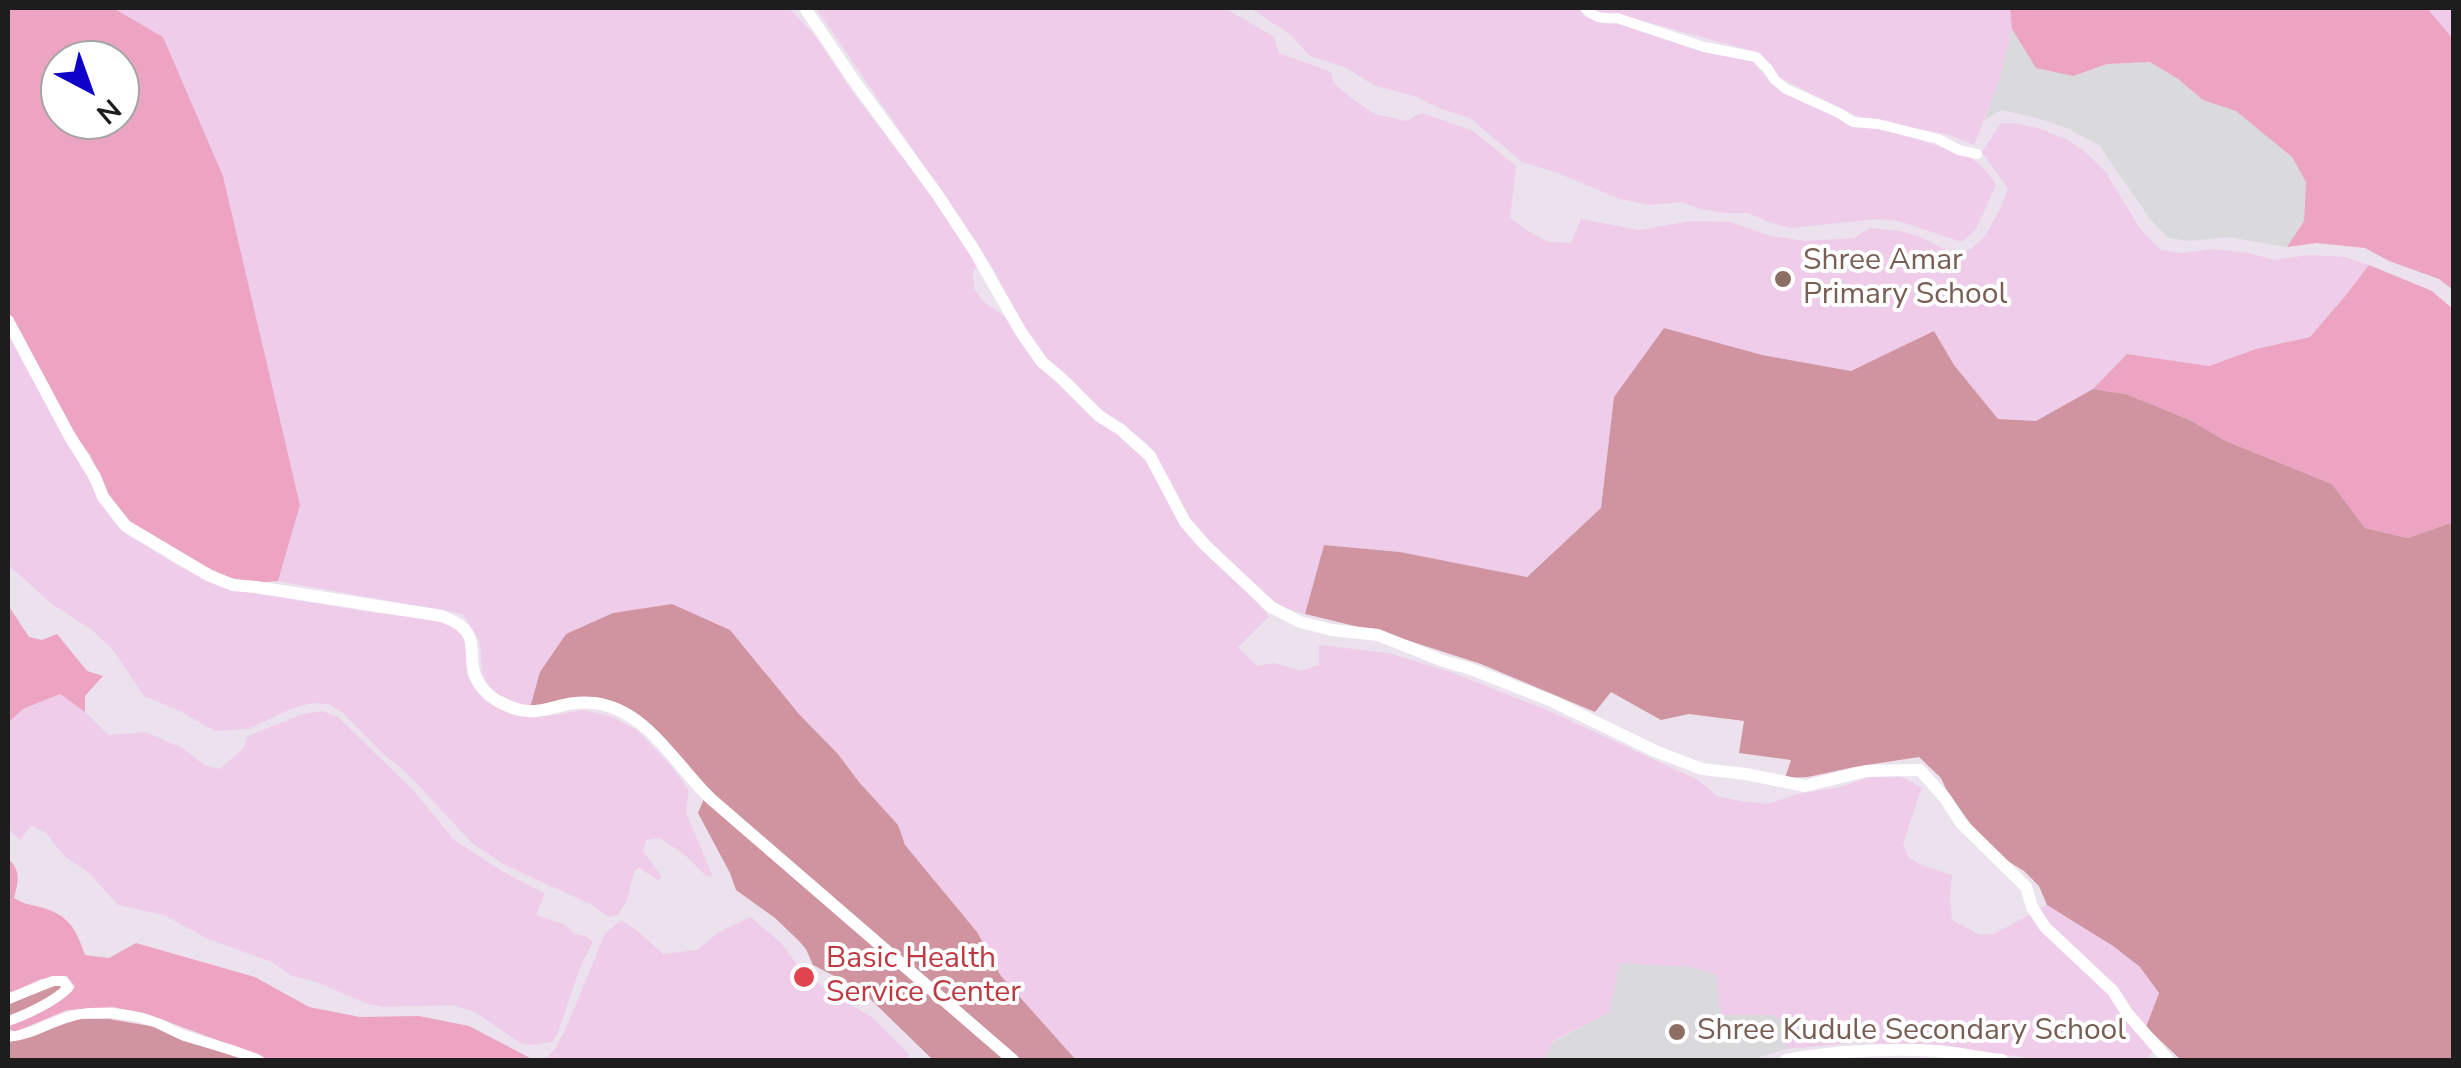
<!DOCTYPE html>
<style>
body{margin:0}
#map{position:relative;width:2461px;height:1068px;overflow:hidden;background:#ebe2ee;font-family:"Nunito Sans",sans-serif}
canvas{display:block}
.frame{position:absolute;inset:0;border:10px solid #1d1d1d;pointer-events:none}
.north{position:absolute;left:40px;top:40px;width:100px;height:100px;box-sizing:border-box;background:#fff;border:2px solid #a5a5a5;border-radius:50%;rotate:139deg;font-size:28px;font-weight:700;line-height:40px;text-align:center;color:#1d1d1d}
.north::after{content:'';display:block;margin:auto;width:35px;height:45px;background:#0f00c9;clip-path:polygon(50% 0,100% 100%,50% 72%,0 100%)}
</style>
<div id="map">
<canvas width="2461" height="1068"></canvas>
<div class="frame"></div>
<div class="north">N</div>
</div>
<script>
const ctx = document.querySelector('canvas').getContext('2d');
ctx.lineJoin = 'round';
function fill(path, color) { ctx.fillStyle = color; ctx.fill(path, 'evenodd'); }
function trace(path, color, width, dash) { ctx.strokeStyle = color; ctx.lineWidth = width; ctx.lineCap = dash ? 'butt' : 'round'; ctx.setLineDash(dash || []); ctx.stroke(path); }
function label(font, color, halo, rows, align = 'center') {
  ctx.font = font + ' "Nunito Sans",sans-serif'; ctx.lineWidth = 8; ctx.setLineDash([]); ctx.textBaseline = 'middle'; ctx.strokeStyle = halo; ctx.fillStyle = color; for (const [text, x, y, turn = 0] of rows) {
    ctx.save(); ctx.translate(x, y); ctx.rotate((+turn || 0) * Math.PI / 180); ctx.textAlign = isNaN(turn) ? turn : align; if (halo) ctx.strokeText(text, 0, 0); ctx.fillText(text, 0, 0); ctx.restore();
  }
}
const residential = new Path2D(`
 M2012,29l24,39 37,8 34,-12 43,-2 28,17 25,21 33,10 56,47 14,25 -2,39 -17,26 -59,-10 -38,4 -22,-3 -18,-19 -51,-74 -32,-17 -30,-10 -36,-8 -17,11 14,-37z
 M1618,963l74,4 24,8 5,39 52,1 13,9v25l-36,11h-206l9,-18 57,-30z`);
const farmland = new Path2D(`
 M113,8h676l27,29 37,56 72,93 53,80 -5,6 1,17 10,13 20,14 30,45 91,78 24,25 90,119 30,33 -31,31 19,19 17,-3 27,8 18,-6v-20l70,8 64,20 96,38 149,69 19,16 23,5 28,3 30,-10 42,-7 33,-11h27l22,12 -19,56 6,14 15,8 28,9 -2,24 2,21 28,15 14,-1 53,-29 66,41 27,21 19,26 -13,34 7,23 -6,10h-101l-118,-15 -77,-2 -65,6v-25l-13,-9h-52l-5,-40 -24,-8 -73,-4 -9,49 -57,29 -9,19h-468l-75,-84 -24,-44 -72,-87 -8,-20 -38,-43 -21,-28 -39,-40 -69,-84 -200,78 -38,-16 -10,-20 -2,-29 -17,-29 -185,-33 22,-76 -77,-329 -60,-139z
 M816,8h409l49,29 5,16 52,19 3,11 17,15 24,16 31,7 16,-8 51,18 43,35 -6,52 19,14 20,10 22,1 10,-24 58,11 51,-9 40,1 41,14 34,5 49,-3 16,-10 30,3 18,5 30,15 12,1 11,-3 14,-13 14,-25 9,-22 -26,-37 19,-29h13l24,5 32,13 17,13 18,17 36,59 20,20 22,3 27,-4 39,4 25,7 35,-5 36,2 24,8 -23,30 -36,42 -54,12 -47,17 -82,-12 -34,35 -57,32 -39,-2 -43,-54 -20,-33 -83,39 -89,-16 -148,42 -13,111 -75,69 -126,-25 -76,-7 -19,69 -26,-8 -66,-59 -29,-36 -37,-68 -53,-39 -21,-23 -29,-21 -34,-56 -15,-32 -19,-30z
 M1250,8h329l6,9 29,5 73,24 65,15 17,20 28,18 50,23 19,6 24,2 80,27 16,13 10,15 -20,44 -14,13 -63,-21 -21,-2 -87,9 -20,-5 -23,-10h-22l-26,-4 -18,-7 -34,3 -28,-6 -65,-27 -33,-10 -52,-44 -28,-9 -28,-13 -41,-11 -26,-17 -37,-12 -19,-21z
 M1591,8h419l2,21 -14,55 -24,61 -24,-10 -89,-17 -83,-41 -18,-24 -139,-38 -27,-3z
 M2427,8h26v31z
 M8,332l90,164 15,25 15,14 50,31 29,15 22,8 140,23 60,7 23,7 13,11 2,38 18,26 25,12 21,4 25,-2 27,-5 29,7 25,13 35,37 17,24 -3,22 27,64 -7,-1 -20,-20 -26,-18 -14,2 -3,11 19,26 -4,3 -19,-12 -5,3 -7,29 -9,15 -9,2 -19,-13 -87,-40 -31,-21 -66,-71 -23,-18 -41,-42 -14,-8 -16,-1 -19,5 -45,21 -33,2 -35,-20 -36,-15 -31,-46 -21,-20 -40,-26 -44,-39z
 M60,694l25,18 23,23 38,-3 38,17 20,16 15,4 23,-19 6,-14 55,-22 19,-3 16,6 75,73 42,51 47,30 43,23 -9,21 30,10 8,9 11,2 8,6 -12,23 -23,67 -6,10 -17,3 -13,-1 -47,-32 -22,-7 -70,2 -15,-3 -52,-22 -24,-6 -20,-14 -64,-23 -44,-24 -46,-10 -29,-32 -26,-18 -17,-22 -15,-8 -11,15 -12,-11v-106l15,-14z
 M751,917l31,27 19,26 30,23 41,24 37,37 -2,6h-363l11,-11 10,-19 40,-96 16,-14 19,13 23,21 34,-4 22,-18z`);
const grass = new Path2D(`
 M8,8h105l50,29 60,139 77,329 -22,76 -22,2 -25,-5 -23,-10 -76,-44 -17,-15 -25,-54 -14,-19 -68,-123zM60,60h60v60h-60z
 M2010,8h417l26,31v251l-14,-11 -50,-18 -24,-13 -48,-5 -30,4 17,-26 2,-39 -14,-25 -56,-46 -33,-11 -25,-21 -28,-17 -43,2 -34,12 -37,-8 -24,-39z
 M2369,265l63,26 21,18v213l-45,16 -43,-10 -33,-44 -106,-43 -36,-21 -64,-26 -33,-5 34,-35 82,12 47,-17 54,-12 36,-42z
 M8,605l21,32 13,3 15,-6 30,37 16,5 -18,20v16l-25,-18 -37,15 -15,14z
 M8,859c14,11 10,24 6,39 8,5 13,6 22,8 32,8 39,20 49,49l24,3 27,-15 119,34 54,30 51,10 59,-1 50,10 65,34h-263l-116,-43 -42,-10 -46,3 -52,22 -7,-4v-3c24,-9 49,-17 67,-38l-8,-11 -26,3 -33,15z`);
const forest = new Path2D(`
 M1664,328l98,27 89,16 83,-40 20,34 44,54 38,2 57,-32 33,5 64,26 36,21 106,43 33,44 43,10 45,-16v538h-272l-35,-33 13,-34 -19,-26 -27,-21 -66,-41 -8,-19 -15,-15 -26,-16 -19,-19 -33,-47 -5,-11 -22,-21 -65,10 -46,10 -23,1 6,-18 -52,-7 5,-32 -55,-7 -28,6 -50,-28 -16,20 -114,-48 -93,-30 -83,-20 19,-69 76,7 127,25 74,-69 13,-111z
 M672,604l58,26 69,84 39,40 21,28 39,43 7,20 72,87 24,44 75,84h-143l-72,-70 -48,-25 -7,-16 -8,-9 -23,-22 -39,-28 -6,-17 -32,-60 9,-22 -81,-83h-96l10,-36 26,-38 47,-21z
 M60,985l1,5 -29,17 -24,10v-12l40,-18z
 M79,1019h30l47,8 27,14 44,12 19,7h-238v-19z`);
const minor = new Path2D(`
 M1585,8c9,10 18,11 32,10l87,29 52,10 12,12 7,11 11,9 53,24 14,9 25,2 60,15 21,11 18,4
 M8,999l45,-18h10l5,7c-13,13 -42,27 -60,33
 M8,1037c26,-2 47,-19 73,-23 23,-3 55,0 76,9 10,4 19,10 29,13 24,8 49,14 73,24`);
const tertiary = new Path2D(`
 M805,8l50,74 82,112 37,56 47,82 21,30 19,16 38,38 21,13 30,27 35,66 20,23 66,62 29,15 32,8 46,5 65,26 25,7 84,33 103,50 47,18 44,5 59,12 61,-15 54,-1 25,28 16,25 65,64 6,20 13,20 68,64 14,22 41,47
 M8,321l61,114 26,42 8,20 23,29 84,50 23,9 23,2 186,29c6,3 15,6 20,11 22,19 -6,47 34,73 43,26 58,-2 98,3 53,6 82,63 117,96l302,261
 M1786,1060c49,-9 102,-12 152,-9 22,2 43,7 64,9`);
const markers = [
 [1783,279,10,"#8d6e63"],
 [804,977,12,"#e0444e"],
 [1677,1032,10,"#8d6e63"]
];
const educationNames = [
 ["Shree Amar",1803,262],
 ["Primary School",1803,296],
 ["Shree Kudule Secondary School",1697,1032]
];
const healthNames = [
 ["Basic Health",826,960],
 ["Service Center",826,994]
];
fill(residential, '#dad9db');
fill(farmland, '#efcce9');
fill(grass, '#eca4c2');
fill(forest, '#d094a1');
trace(minor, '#fff', 10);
trace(tertiary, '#fff', 12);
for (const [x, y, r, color] of markers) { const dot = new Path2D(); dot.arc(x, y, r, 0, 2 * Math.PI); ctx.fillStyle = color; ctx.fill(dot); trace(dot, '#fff', 4); }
label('30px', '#785e54', '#fff', educationNames, 'left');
label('30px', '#be3a42', '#fff', healthNames, 'left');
</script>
